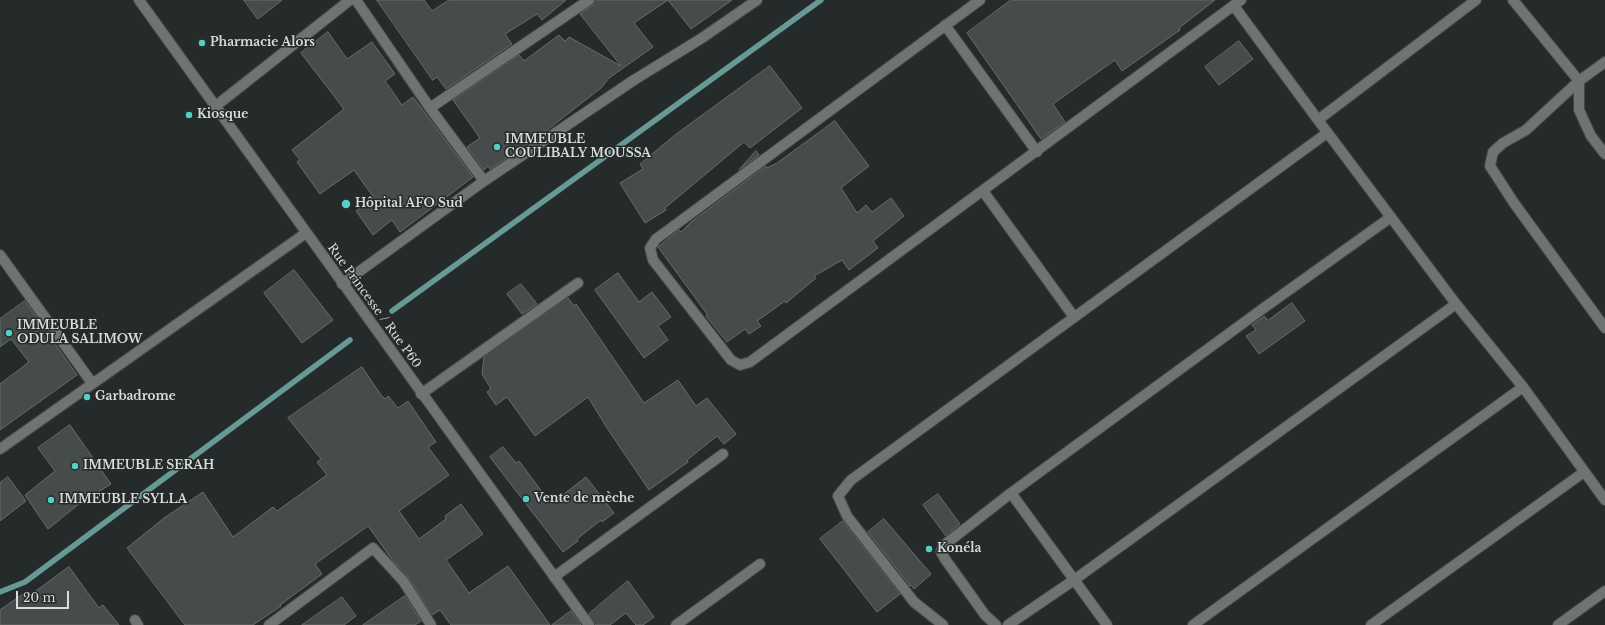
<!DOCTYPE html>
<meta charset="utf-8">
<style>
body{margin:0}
#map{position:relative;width:1605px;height:625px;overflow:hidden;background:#252b2b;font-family:"Libre Baskerville",serif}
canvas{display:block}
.scale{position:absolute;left:16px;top:591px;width:53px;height:18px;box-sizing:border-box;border:2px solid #d8dcdb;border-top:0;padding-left:5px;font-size:12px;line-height:14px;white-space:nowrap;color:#d8dcdb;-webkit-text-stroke:3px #252b2b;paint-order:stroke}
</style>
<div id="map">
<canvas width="1605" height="625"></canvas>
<div class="scale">20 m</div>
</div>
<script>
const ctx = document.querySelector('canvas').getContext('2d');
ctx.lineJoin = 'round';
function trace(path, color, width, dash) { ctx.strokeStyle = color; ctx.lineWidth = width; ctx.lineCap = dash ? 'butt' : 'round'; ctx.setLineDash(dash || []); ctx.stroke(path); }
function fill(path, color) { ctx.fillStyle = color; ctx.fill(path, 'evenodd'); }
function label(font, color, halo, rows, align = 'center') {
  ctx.font = font + ' "Libre Baskerville",serif'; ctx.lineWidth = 3; ctx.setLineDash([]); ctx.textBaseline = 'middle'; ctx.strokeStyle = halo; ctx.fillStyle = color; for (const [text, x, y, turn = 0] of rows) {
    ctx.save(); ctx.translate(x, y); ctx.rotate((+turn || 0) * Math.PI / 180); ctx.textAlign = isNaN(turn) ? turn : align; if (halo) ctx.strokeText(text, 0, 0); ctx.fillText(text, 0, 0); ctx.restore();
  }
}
const stream = new Path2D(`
 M392,311l429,-311
 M0,592l25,-10 325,-242`);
const building = new Path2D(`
 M244,0h38l-24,19z
 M377,0h47l8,11 17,-11h117l-24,20 -5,-6 -32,20 7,10 -66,45 -9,-12 -4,3z
 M595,0h137l-41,29 -23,-29 -34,23 19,24 -44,31 -8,10 -59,46 -52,35 -2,-3 -4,4 -17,-23 13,-9 -27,-38 66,-45 5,6 35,-26 6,6 4,-4 52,29 -41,-52 13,-9z
 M1011,0h204l-36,28 1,2 -58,41 -7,-11 -62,44 12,18 -24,17 -74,-106z
 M328,32l19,27 25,-17 23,32 -10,7 17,24 11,-8 60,80 -73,55 -8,-12 -19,15 -17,-24 18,-13 -20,-28 -34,24 -23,-32 3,-2 -8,-10 52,-41 -43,-56z
 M1239,41l14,18 -34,26 -14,-18z
 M770,66l32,42 -52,40 -6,-6 -79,66 1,2 -21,13 -25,-40 23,-14 -3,-5 35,-29z
 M835,121l34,45 -28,22 16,25 9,-8 6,7 19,-14 13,18 -31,25 5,7 -29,22 -7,-10 -28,16 2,2 -30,25 -1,-2 -28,20 4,5 -12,8 -4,-5 -18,13 -21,-26 1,-2 -49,-67 21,-17 2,2 10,-10 75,-56 1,2 10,-5z
 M756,151l3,4 -20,15z
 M294,270l39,50 -31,23 -38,-50z
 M618,273l21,29 13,-10 19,25 -13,9 10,14 -24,18 -49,-68z
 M521,284l16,20 -15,10 -15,-20z
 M568,298l6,8 2,-2 68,99 34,-23 18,26 11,-8 29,36 -12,10 -7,-8 -30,24 1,2 -39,28 -42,-62 -19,-31 -53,39 -28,-39 -11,8 -9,-13 4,-3 -9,-15 2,-17z
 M25,301l52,74 -77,55v-46l29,-22 -18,-23 -11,8v-28z
 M1292,303l13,18 -46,33 -13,-18 10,-6 -4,-5 12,-9 4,4z
 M362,367l19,28 4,4 3,-3 10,12 10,-7 28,41 -8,5 21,28 -50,36 20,28 27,-20 -1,-3 16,-12 22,30 -37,26 23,33 39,-27 42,59h-99l-11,-15 -8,5 -23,-37 -15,-16 -26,-36 -53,38 7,10 -42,31 1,1 -28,19h-68l-58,-77 37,-30 39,-26 30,45 40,-30 4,4 50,-36 -10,-13 4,-3 -33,-41z
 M70,425l41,59 -32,20 -31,25 -23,-34 30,-24 -17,-23z
 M503,447l13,16 3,-2 32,43 35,-27 28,36 -12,9 -1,-2 -24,19 1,2 -15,11 -73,-95z
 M8,477l18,24 -26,20v-38z
 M938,494l22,30 -14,12 -23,-31z
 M884,519l47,55 -17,15 -3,-4 -1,1 -42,-54z
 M843,521l57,73 -23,18 -57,-73z
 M69,567l30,41 4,-3 16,20h-119v-15l24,-17 3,4z
 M628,581l26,36 -11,8h-7l-10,-12 -16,12h-15l-6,-11z
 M405,596l16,25 -6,4h-52z
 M342,597l14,19 -12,9h-42z
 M571,611l10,14h-29z`);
const minor = new Path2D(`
 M139,0l450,625
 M356,0l74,108 54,73
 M980,0l-313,231 -11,8 -6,9 3,12 78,100 9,5 10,-3 491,-362
 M1513,0l66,81v29l12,26 14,18
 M1234,6l84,114 138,184 67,83 82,113
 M945,25l92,127
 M1605,62l-26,19 -53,49 -23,13 -10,9 -3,14 24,37 91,125
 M217,105l133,-105
 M430,108l159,-108
 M1318,120l158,-120
 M983,191l91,126
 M0,255l92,128
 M342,284l142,-103 150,-101 68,-42 55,-38
 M421,394l157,-111
 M0,449l306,-216
 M1011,493l96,132
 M554,577l169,-123
 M135,620l3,5
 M269,625l104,-77 31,34 27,43
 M676,625l84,-61
 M943,625l-29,-23 -67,-86 -9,-20 13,-16 476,-347
 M996,625l-11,-10 -40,-56 -4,-7 2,-6 68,-53 250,-183 130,-93
 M1008,625l66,-45 382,-276
 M1193,625l330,-238
 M1371,625l213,-153
 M1558,625l47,-34`);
const markers = [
 [202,43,4,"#55cec5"],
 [189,115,4,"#55cec5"],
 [497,147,4,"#55cec5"],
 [346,204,5,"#55cec5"],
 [9,333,4,"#55cec5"],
 [87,397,4,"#55cec5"],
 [75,466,4,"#55cec5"],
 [526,499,4,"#55cec5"],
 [51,500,4,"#55cec5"],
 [929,549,4,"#55cec5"]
];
const poiNames = [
 ["Pharmacie Alors",210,43],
 ["Kiosque",197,115],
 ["IMMEUBLE",505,140],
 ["COULIBALY MOUSSA",505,154],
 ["Hôpital AFO Sud",355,204],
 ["IMMEUBLE",17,326],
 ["ODULA SALIMOW",17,340],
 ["Garbadrome",95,397],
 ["IMMEUBLE SERAH",83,466],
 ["Vente de mèche",534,499],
 ["IMMEUBLE SYLLA",59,500],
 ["Konéla",937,549]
];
const streetNames = [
 ["Rue Princesse / Rue P60",374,306,54]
];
trace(stream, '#679a96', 5.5);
fill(building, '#454c4b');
trace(building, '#666d6c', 1);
trace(minor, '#424747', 12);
trace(minor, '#707372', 10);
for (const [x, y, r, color] of markers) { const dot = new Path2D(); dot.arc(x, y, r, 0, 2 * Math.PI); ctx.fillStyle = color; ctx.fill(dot); trace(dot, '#252b2b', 1.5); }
label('bold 12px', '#d8dcdb', '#252b2b', poiNames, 'left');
label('12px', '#d8dcdb', '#252b2b', streetNames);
</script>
